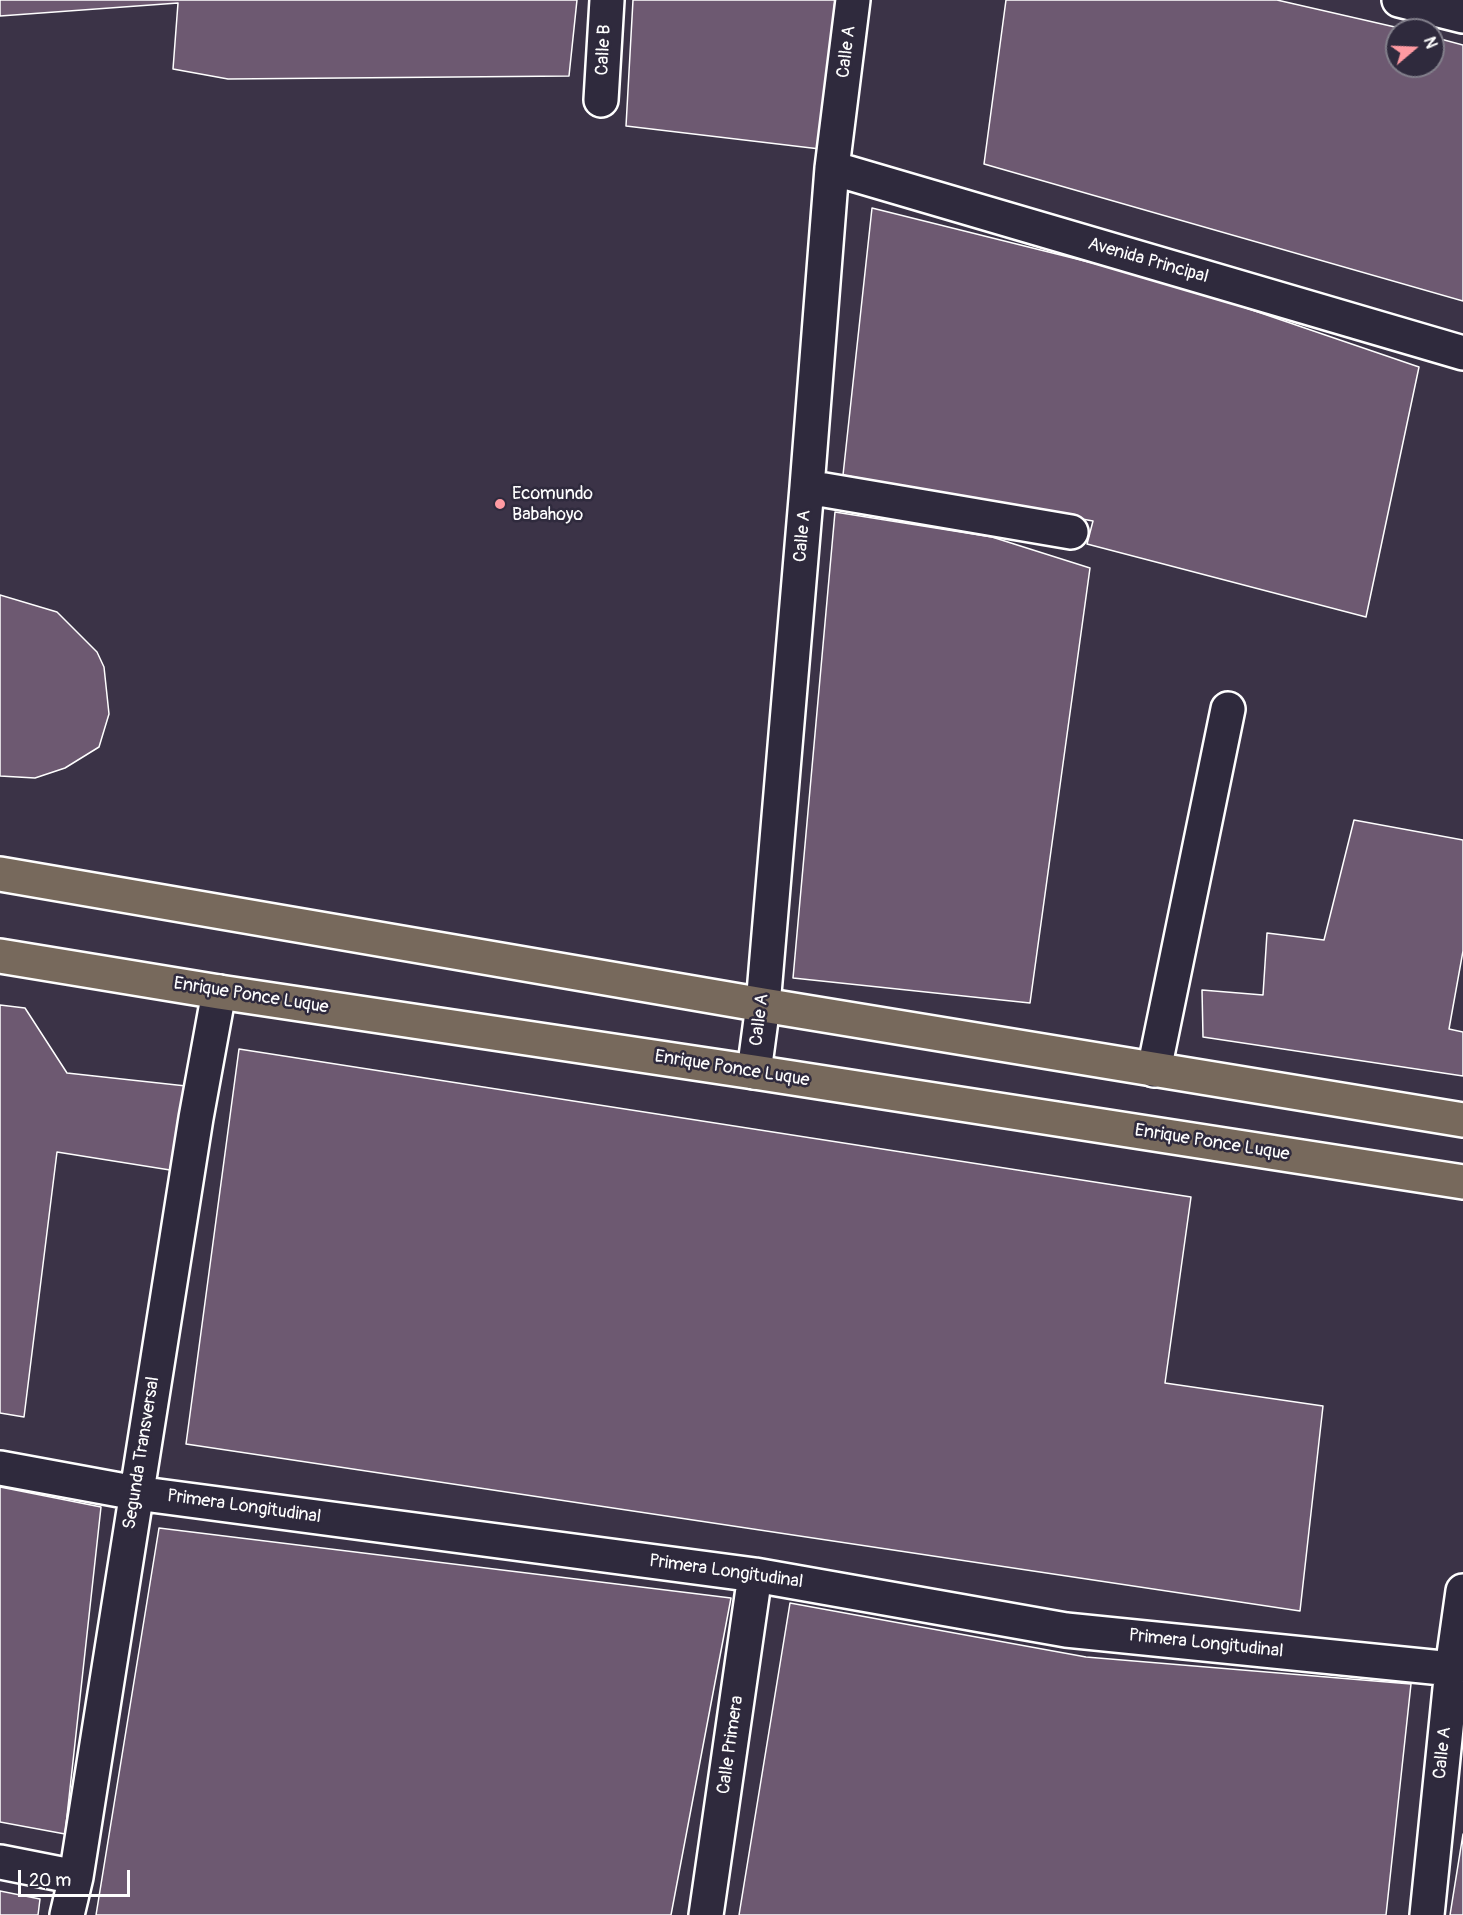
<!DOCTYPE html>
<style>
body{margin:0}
#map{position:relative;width:1463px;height:1915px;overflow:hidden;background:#3b3347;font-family:Pangolin,sans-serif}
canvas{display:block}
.north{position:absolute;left:1385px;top:18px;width:60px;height:60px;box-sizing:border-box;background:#2f2a3d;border:2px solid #827f8b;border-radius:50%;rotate:71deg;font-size:16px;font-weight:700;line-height:24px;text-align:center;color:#fff}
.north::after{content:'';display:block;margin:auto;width:21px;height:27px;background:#ff9aa2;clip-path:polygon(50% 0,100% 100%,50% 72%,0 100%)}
.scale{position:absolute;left:18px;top:1870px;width:112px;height:27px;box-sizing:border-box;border:3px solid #fff;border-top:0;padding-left:8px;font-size:18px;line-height:21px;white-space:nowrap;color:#fff;-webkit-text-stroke:4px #2f2a3d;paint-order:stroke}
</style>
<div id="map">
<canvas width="1463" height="1915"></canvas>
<div class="north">N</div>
<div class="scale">20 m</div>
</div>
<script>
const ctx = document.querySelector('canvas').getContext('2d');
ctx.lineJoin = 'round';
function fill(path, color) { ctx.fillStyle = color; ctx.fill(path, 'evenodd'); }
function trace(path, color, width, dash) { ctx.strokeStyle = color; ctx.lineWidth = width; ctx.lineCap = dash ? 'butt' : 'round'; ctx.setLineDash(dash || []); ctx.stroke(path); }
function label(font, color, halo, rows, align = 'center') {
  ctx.font = font + ' Pangolin,sans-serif'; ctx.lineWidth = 5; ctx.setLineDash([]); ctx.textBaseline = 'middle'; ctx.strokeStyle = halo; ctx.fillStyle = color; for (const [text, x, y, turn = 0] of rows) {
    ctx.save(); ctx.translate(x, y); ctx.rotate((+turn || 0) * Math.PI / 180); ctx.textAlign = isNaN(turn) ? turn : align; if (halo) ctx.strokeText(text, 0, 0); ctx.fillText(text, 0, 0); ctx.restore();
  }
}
const building = new Path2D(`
 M0,0h577l-8,76 -341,3 -55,-10 5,-66 -178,13z
 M633,0h202l-15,149 -194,-23z
 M1006,0h271l131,30h-11v36h36v-29l30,8v256l-479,-137z
 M872,208l301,75 246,84 -53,250 -279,-73 6,-23 -250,-46z
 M835,512l157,25 98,31 -60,435 -237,-25z
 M0,595l57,17 40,40 7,15 5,47 -10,33 -34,21 -30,10 -35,-2z
 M1354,820l109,20v111l-14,78 14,3v44l-260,-39 -1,-47 61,5 4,-62 57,7z
 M0,1005l25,3 42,65 119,13 -16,84 -113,-18 -33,265 -24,-4z
 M239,1049l952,148 -26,186 158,23 -23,205 -1114,-167z
 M0,1487l101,20 -36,327 -65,-12z
 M159,1528l572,70 -60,317h-575z
 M790,1603l296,54 325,27 -25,231h-647z
 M1463,1834v81h-13z
 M0,1891l40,8 -2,16h-38z`);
const minor = new Path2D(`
 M1399,0l64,16
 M601,100l6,-100
 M832,168l631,185
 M807,487l264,45
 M1154,1070l74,-361
 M754,1072l9,-67 44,-518 25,-319 21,-168
 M0,1468l136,25 619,82 311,55 386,39
 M0,1862l76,15
 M67,1915l9,-38 120,-759 23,-126
 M706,1915l49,-340
 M1427,1915l25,-246 11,-78`);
const major = new Path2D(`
 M0,874l763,131 700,115
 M0,956l219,36 535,80 709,110`);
const markers = [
 [500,504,6,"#ff9aa2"]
];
const streetNames = [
 ["Calle B",604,50,-87],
 ["Calle A",847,52,-83],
 ["Avenida Principal",1148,261,16],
 ["Calle A",803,536,-85],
 ["Enrique Ponce Luque",251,996,9],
 ["Calle A",760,1020,-83],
 ["Enrique Ponce Luque",732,1069,9],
 ["Enrique Ponce Luque",1212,1143,9],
 ["Segunda Transversal",142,1453,-81],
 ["Primera Longitudinal",244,1507,8],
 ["Primera Longitudinal",726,1572,8],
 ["Primera Longitudinal",1206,1644,6],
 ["Calle Primera",731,1745,-82],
 ["Calle A",1443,1753,-84]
];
const poiNames = [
 ["Ecomundo",512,494],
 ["Babahoyo",512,515]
];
fill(building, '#6d5971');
trace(building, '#fff', 1.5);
trace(minor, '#fff', 38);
trace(major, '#fff', 38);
trace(minor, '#2f2a3d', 33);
trace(major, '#77695c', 33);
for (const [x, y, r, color] of markers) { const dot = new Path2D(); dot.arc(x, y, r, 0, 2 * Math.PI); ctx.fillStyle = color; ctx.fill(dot); trace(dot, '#2f2a3d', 2); }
label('18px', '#fff', '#2f2a3d', streetNames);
label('18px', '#fff', '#2f2a3d', poiNames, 'left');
</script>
